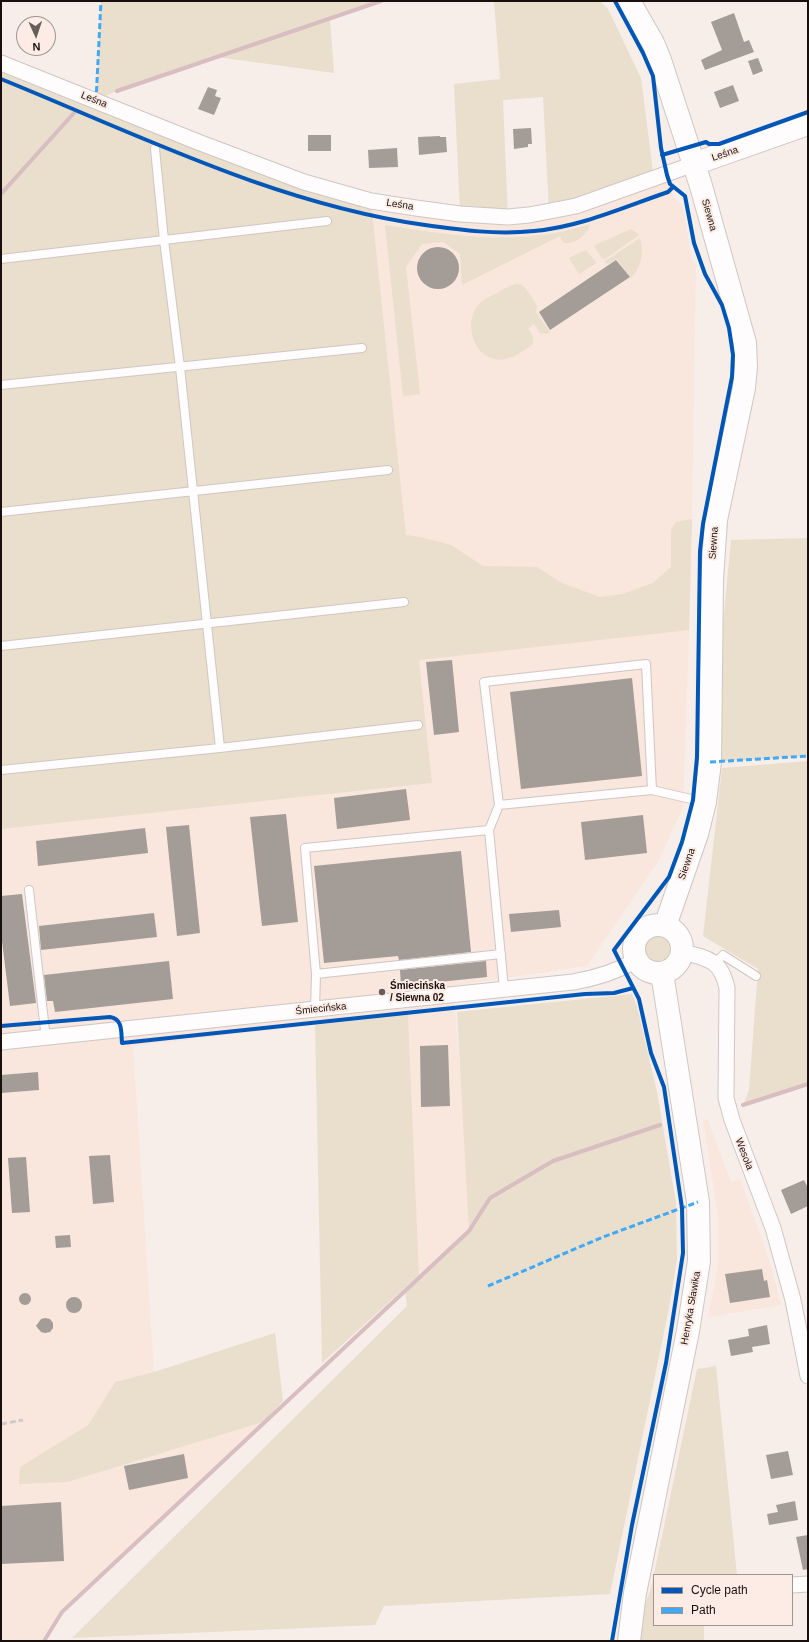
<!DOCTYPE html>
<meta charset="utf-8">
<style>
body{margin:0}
#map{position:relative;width:809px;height:1642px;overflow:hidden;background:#f7eeea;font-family:Arial,sans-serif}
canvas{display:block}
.frame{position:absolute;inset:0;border:2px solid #19100d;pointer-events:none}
.legend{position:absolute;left:653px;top:1574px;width:140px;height:52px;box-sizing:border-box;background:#fcece5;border:1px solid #a1948f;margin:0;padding:5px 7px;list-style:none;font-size:12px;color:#19100d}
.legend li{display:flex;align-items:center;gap:8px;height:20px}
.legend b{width:20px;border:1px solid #a1948f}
.north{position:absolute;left:16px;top:16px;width:40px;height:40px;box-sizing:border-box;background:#fcece5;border:1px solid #a1948f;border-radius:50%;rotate:177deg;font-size:11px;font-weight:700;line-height:16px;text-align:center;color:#19100d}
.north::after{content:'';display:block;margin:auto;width:14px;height:18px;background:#675e5a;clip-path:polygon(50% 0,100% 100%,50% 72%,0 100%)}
</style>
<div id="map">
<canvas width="809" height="1642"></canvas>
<div class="frame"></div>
<ul class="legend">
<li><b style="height:5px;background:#0057b8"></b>Cycle path</li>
<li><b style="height:5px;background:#3fa9f5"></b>Path</li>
</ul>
<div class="north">N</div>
</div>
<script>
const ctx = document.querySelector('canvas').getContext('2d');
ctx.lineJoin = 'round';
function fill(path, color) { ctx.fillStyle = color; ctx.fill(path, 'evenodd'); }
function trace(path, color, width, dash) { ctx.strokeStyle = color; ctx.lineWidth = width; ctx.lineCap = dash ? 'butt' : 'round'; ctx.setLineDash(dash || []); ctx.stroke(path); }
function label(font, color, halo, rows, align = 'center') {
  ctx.font = font + ' Arial,sans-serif'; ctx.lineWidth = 4; ctx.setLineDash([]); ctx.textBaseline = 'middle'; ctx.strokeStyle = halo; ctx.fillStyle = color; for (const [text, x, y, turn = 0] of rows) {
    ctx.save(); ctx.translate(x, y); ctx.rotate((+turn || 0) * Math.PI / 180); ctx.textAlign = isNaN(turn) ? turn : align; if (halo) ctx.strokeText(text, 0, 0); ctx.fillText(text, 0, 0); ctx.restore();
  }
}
const built = new Path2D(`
 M667,175l6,21 10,11 9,53 4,4 -5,311 -8,232 -24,53 -72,106 -134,20 12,150 4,95 -50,44 -11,-261 -275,32 21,326 -40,11 -26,42 -67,42 47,15 195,-60 -201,190 -19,29h-42v-812l431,-46 -61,-582 137,16z
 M703,1120h5l23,62 9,-3 30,83 11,43 -73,12 10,-51v-50z`);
const green = new Path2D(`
 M101,1h280l-51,18 4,54 -117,-16 -100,34 -21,9 275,101 35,334 14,2 31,8 32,21 54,1 25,16 38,14 23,-3 30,-11 18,-16v-37l5,-8 16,-3 -3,111 -270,30 13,123 -431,46v-766l95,37z
 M494,1h106l8,8 33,69 13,101 -105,33 -6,-115 -40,3 5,117 -48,-3 -6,-130 46,-5z
 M590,224c-2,10 -17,23 -28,18l-2,-6 -98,49 -2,-31 -17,-12 -21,2 -16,23 14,127 -17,2 -18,-171c69,11 137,22 205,-1z
 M631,229l8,6 -34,24 -3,-1 -7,-10v-3z
 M640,238c4,15 2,28 -9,40l-14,-19 -9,5 -4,-2z
 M586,250l10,12 -1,2 -16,10 -10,-16z
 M517,284l5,1 5,5 10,16 -1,6 14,20 -3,2 -7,-1 -6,-9 -6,4 5,9v7c-7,5 -15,11 -24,14 -31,10 -49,-31 -30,-54 5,-5 12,-8 18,-11 7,-4 13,-8 20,-9z
 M808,538v218l-98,6 21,-222z
 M808,761v323l-65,21 6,-15 9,-121 -55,-33 19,-168z
 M643 949a14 14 0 1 1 28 0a14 14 0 1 1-28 0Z
 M632,994l5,12 20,86 19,111 1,56 -8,49 -59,286 -226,12 -9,19 -303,13 335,-332 -2,-15 64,-60 -12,-219z
 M408,1014l11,261 -97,88 -7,-338z
 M275,1333l8,68 -20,21 -195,60 -49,2 1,-17 68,-42 27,-43 39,-10z
 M716,1366l21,209h-83v50h50v16h-71l18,-53 46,-219z`);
const stream = new Path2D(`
 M117,91l264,-90
 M1,194l73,-81
 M743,1105l65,-21
 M44,1641l18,-29 407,-381 21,-33 63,-37 107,-36`);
const building = new Path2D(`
 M734,13l10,29 5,-2 5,12 -49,18 -4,-10 21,-10 -11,-28z
 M758,58l5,13 -10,4 -5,-14z
 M733,85l6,16 -19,7 -6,-16z
 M208,87l9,3 -2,6 6,2 -7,17 -16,-6z
 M531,128l1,16h-4v3l-14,2 -1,-20z
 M308,135h23v16h-23z
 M440,136v1h6l1,15 -28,3 -1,-18z
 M397,148l1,19 -29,1 -1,-18z
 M417 268a21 21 0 1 1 42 0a21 21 0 1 1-42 0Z
 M616,260l14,17 -80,53 -11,-18z
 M452,660l7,72 -25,3 -8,-73z
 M632,678l10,98 -121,13 -11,-97z
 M406,789l4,31 -73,9 -3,-31z
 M286,814l12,108 -36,4 -12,-109z
 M643,815l4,38 -62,7 -4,-38z
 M189,825l11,108 -23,3 -11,-109z
 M145,828l3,25 -110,13 -2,-25z
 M461,851l10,101 -72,8 -1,-4 -74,7 -10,-97z
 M22,894l14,109 -26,3 -9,-73v-37z
 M559,910l2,17 -50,5 -2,-18z
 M154,913l3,24 -116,13 -2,-24z
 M169,961l4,38 -118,13 -2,-11h-6l-3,-26z
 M486,961l1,16 -86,9 -1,-16z
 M448,1045l2,61 -29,1 -1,-61z
 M38,1072l1,18 -38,3v-18z
 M110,1155l4,47 -21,2 -4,-48z
 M26,1157l4,55 -18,1 -4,-55z
 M804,1180l4,8v18l-17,8 -10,-24z
 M70,1235l1,12 -15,1 -1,-12z
 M762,1269l2,12 3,-1 3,17 -40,6 -5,-29z
 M19 1299a6 6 0 1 1 12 0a6 6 0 1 1-12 0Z
 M66 1305a8 8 0 1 1 16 0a8 8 0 1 1-16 0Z
 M45,1318l5,1 3,4v5l-3,4 -5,1 -4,-1 -5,-6 5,-7z
 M767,1325l3,19 -18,3 1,5 -22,4 -3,-16 21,-4 -1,-7z
 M788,1451l5,24 -22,4 -5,-24z
 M184,1454l4,24 -59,12 -5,-24z
 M795,1501l3,19 -29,5 -2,-11 11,-2 -2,-7z
 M61,1502l3,59 -63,3v-58z
 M808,1535v34l-5,1 -7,-33z`);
const lane = new Path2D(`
 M1,259l326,-38
 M1,385l361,-37
 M1,512l387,-42
 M1,646l403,-44
 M220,748l198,-23
 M1,770l219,-22 -40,-381 -16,-127 -9,-91
 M652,790l52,12
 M499,805l-15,-123 162,-18 6,126 -153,15 -10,25 15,159
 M489,830l-184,18 11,126 185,-20
 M29,890l17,149
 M715,964l8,-9 33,21
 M315,1010l1,-36`);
const street = new Path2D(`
 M1,63l197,79 106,40 67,19 45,7 44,6 48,3 21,-2 47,-9 118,-42
 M682,952c26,6 39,8 45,36l-1,110 6,22 41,108 20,72 15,76
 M1,1042l572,-60c24,-4 43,-10 64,-22
 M792,1585l16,-1`);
const secondary = new Path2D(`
 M629,1l24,42 7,17 41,126 44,157 1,23 -2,22 -28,132 -4,60 -2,182 -5,40 -8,32 -32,92
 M694,164l114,-40
 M634 949a24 24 0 1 1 48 0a24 24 0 1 1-48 0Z
 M629,1641l6,-48 53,-262 11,-70 -1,-59 -36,-229`);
const rail = new Path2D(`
 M1,1424l22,-4`);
const quiet = new Path2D(`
 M96,101l5,-100
 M710,762l98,-6
 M488,1286l115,-49 95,-35`);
const cycleway = new Path2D(`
 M1,79c138,56 275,125 424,146 36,5 72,10 109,6 46,-4 90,-24 134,-39l5,-5
 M662,155l44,-13 3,2h10l89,-32
 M1,1026l109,-9c13,2 11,15 12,26l463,-49 29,-1 19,-5
 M612,1641l20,-116 34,-162 17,-110 -1,-45 -18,-121 -13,-34 -12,-54 -25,-49 55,-73 13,-35 11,-42 4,-43 3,-206 3,-27 29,-147 1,-22 -4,-27 -7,-23 -17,-31 -11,-31 -9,-47 -15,-12 -3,-9 -6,-27 -8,-72 -10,-23 -28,-52`);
const markers = [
 [382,992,4,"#675e5a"]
];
const streetNames = [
 ["Leśna",94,100,22],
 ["Leśna",725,154,-19],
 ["Leśna",400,205,9],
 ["Siewna",709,215,74],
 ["Siewna",714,543,-86],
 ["Siewna",687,864,-71],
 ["Śmiecińska",321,1009,-6],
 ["Wesoła",744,1154,69],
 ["Henryka Sławika",691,1308,-80]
];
const poiNames = [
 ["Śmiecińska",390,986],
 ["/ Siewna 02",390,998]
];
fill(built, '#f9e6dd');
fill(green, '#eadecd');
trace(stream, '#d8bdc1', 4);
fill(building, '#a39c97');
trace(lane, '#cfc6c3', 10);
trace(street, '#cfc6c3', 17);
trace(secondary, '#cfc6c3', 24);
trace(lane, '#fefcfc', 8);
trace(street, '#fefcfc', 15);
trace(secondary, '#fefcfc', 22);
trace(rail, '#cecbca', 3, [6, 3]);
trace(quiet, '#3fa9f5', 3, [6, 3]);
trace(cycleway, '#0057b8', 4);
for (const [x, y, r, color] of markers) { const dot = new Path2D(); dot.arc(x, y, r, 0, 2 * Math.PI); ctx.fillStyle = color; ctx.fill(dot); trace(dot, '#fcece5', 1.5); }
label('10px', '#19100d', '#fcece5', streetNames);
label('bold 10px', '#19100d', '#fcece5', poiNames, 'left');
</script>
